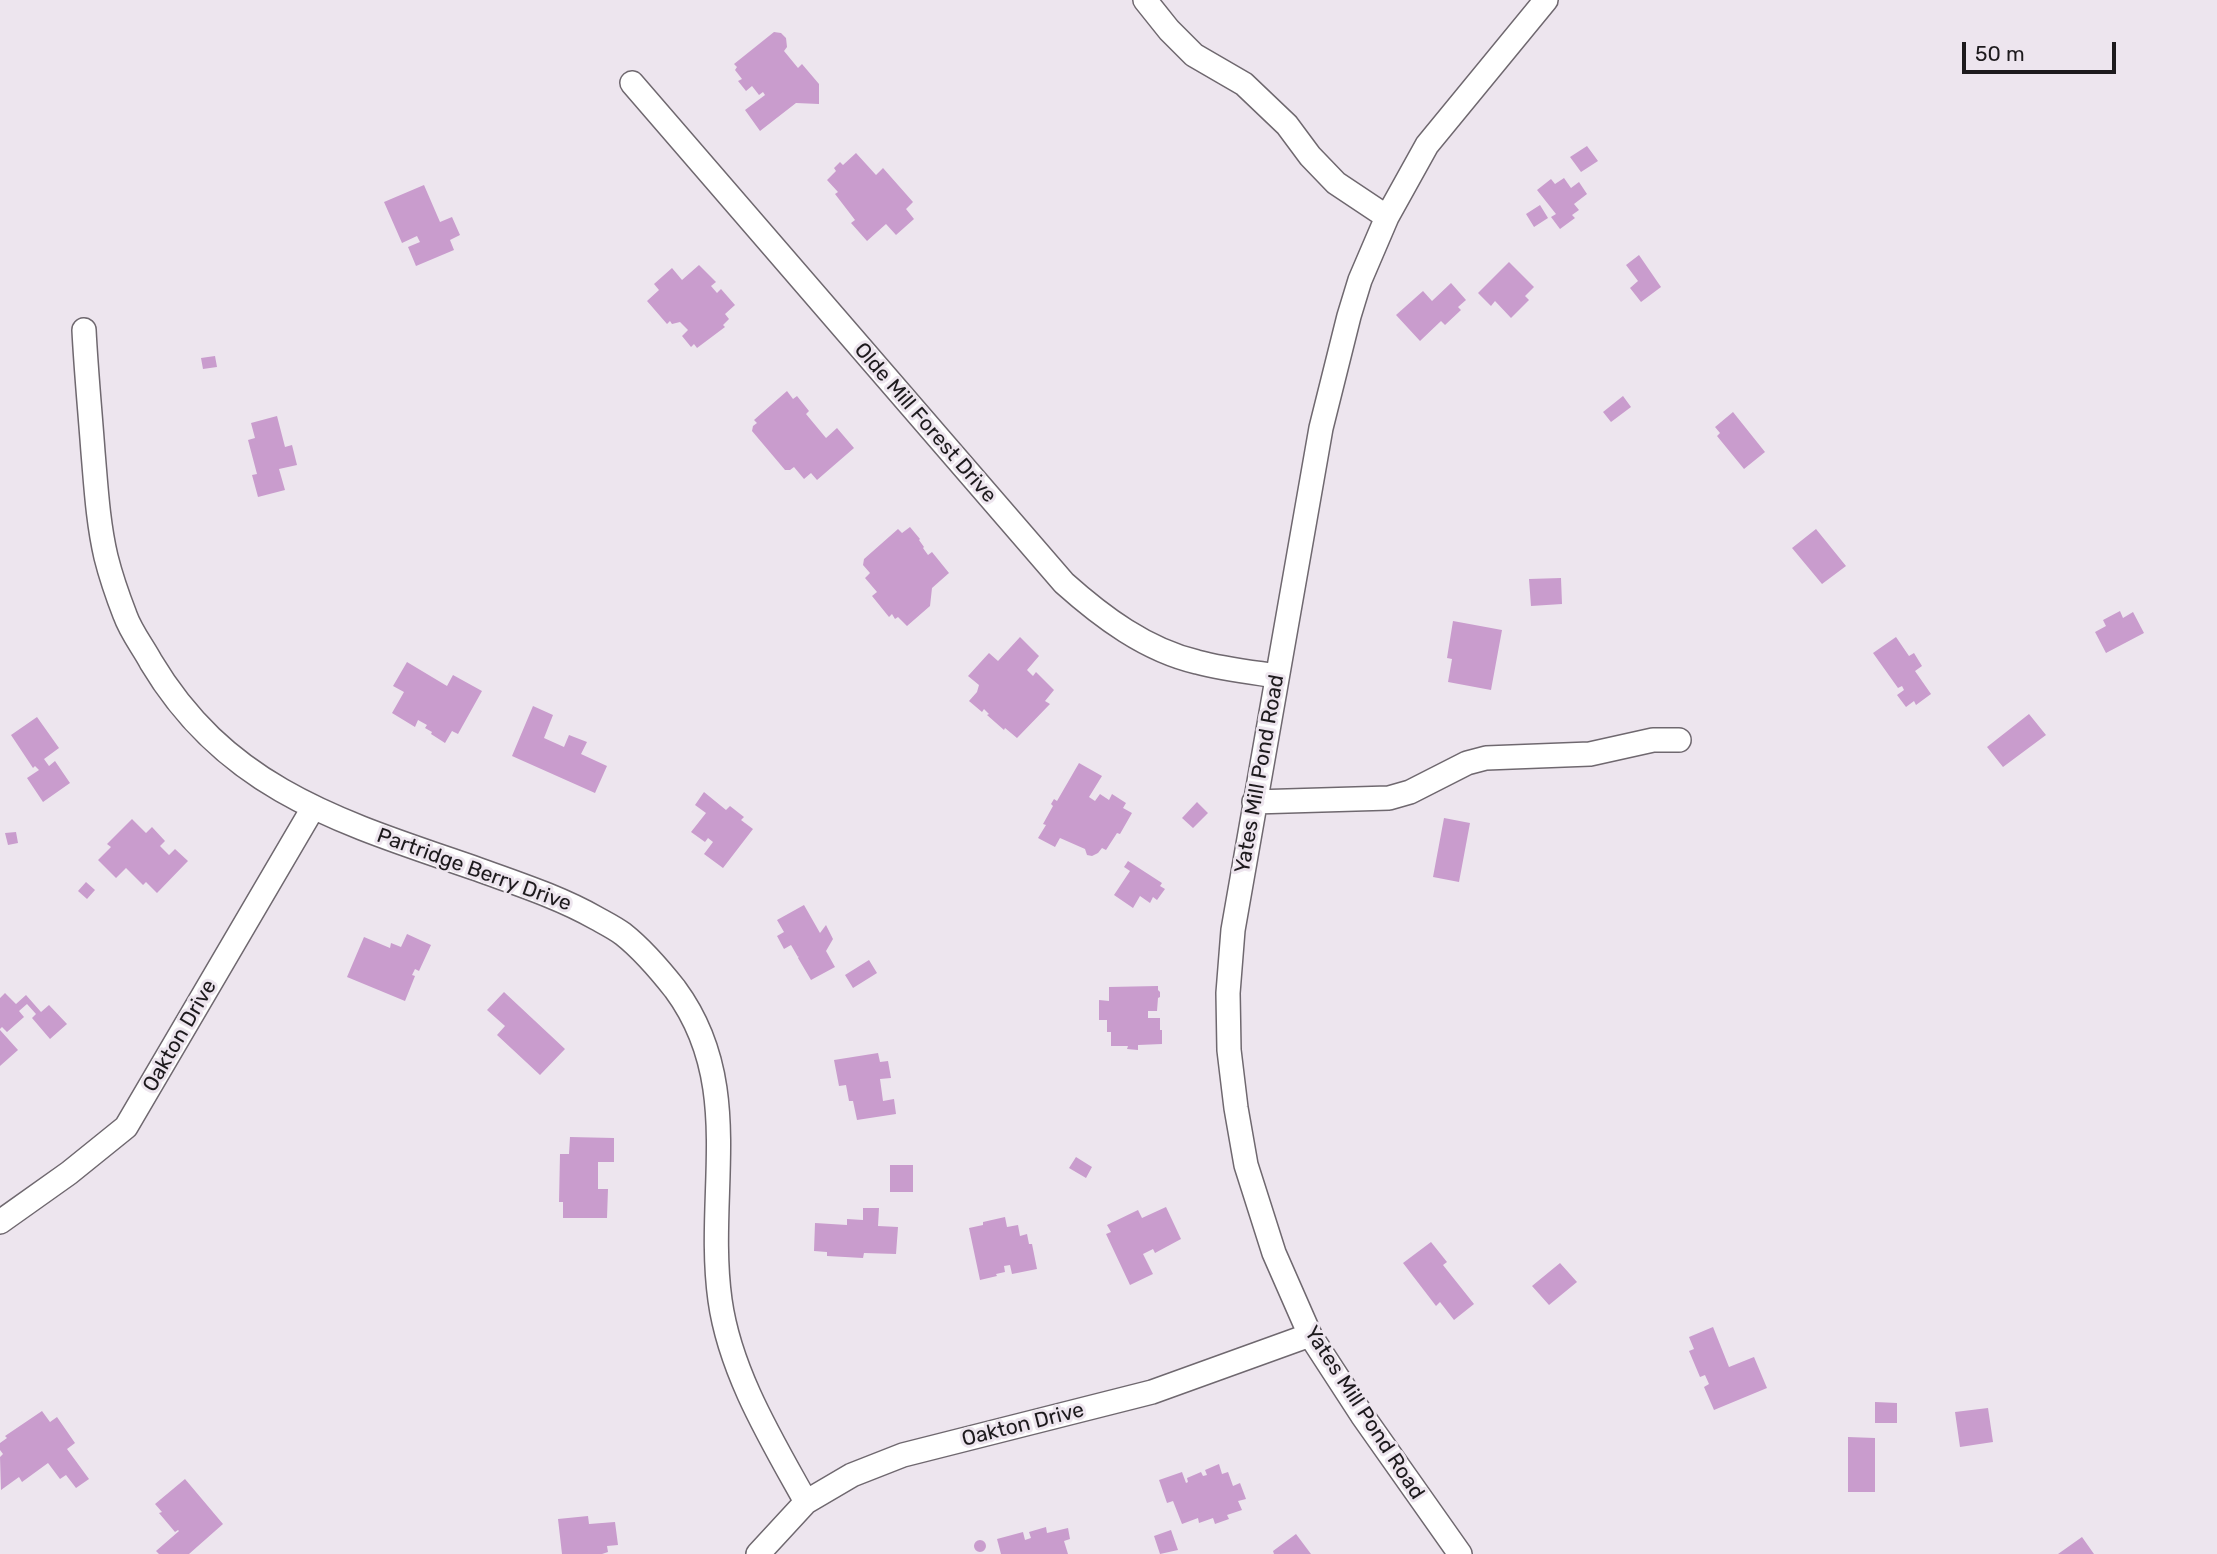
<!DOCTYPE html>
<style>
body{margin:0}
#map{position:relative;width:2217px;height:1554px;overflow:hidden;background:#ede5ee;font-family:Rubik,sans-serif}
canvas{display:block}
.scale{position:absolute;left:1962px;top:42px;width:154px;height:32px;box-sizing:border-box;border:4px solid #1d1a1d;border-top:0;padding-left:9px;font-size:21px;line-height:24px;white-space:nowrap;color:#1d1a1d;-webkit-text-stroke:5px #ede5ee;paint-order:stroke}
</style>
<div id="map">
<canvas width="2217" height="1554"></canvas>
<div class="scale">50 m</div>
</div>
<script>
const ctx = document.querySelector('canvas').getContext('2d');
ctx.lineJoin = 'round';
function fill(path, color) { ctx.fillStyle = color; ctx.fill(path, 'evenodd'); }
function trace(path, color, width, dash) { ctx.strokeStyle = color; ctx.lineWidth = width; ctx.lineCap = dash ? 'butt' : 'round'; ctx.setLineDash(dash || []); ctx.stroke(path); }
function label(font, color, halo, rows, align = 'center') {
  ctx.font = font + ' Rubik,sans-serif'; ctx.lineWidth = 6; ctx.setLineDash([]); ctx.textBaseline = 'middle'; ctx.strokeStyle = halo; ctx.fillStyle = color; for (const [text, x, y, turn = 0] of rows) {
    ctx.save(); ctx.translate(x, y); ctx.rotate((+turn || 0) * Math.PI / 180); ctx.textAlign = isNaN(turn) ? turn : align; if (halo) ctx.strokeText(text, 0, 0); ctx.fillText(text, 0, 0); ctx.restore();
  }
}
const building = new Path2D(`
 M774,32l7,1 5,5 1,9 -3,4 14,17 4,-4 17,20v20l-23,-1 -36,28 -15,-21 20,-15 -2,-3 -4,3 -7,-9 -6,5 -8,-10 4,-2 -7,-9 2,-3 -3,-3z
 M1587,146l11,15 -17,11 -11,-15z
 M856,153l20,22 7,-7 30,34 -7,7 8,10 -18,16 -10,-11 -19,17 -16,-18 4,-3 -20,-26 3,-2 -11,-12 9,-9 -2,-3 6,-6 3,3z
 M1564,178l7,10 8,-6 8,12 -13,10 5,6 -7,5 3,3 -15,11 -9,-12 5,-3 -19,-24 14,-11 4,5z
 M424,185l16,37 12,-5 8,18 -10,5 4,10 -38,16 -8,-19 12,-5 -3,-6 -15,7 -18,-41z
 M1540,205l8,13 -14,9 -8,-13z
 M1639,255l22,32 -20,15 -11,-14 8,-7 -12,-16z
 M1509,262l25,25 -9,9 4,4 -18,18 -16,-17 -4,5 -13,-13z
 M699,265l17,17 -5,4 6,7 4,-4 14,16 -10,9 4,5 -6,6 2,2 -28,21 -3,-4 -3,3 -9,-11 6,-6 -8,-8 -8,2 -2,-3 -3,3 -20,-23 12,-11 -5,-6 18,-16 10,12z
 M1451,283l15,17 -8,7 3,3 -16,15 -4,-4 -21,20 -24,-26 27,-24 9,10z
 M215,356l2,11 -14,2 -2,-11z
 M787,391l6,8 4,-3 12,15 -3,3 20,24 11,-10 17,20 -37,32 -6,-7 -7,6 -10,-12 -4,3h-5l-33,-39 1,-5 4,-3 -3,-3z
 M1623,396l8,11 -20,15 -8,-10z
 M1733,412l32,40 -21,17 -27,-33 3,-3 -5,-6z
 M277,416l8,31 7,-2 5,20 -18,4 6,21 -27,7 -6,-22 5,-1 -9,-34 7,-2 -4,-15z
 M910,527l10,12 -1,1 5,7 -1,1 5,7 4,-3 17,21 -17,15 -2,18 -23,20 -9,-9 -3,2 -3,-5 -3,3 -17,-21 5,-4 -12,-14 5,-5 -7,-8 1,-6 34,-30 4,4z
 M1816,529l30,37 -24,18 -30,-36z
 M1561,578l1,26 -31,2 -2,-27z
 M2120,611l3,7 10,-6 11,21 -38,20 -11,-21 11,-6 -3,-6z
 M1453,621l49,9 -11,60 -43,-8 4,-23 -5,-1z
 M1020,637l19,19 -12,14 6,6 3,-4 18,18 -9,11 5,3 -33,34 -12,-10 -1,2 -17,-15 2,-1 -5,-5 -2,3 -13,-11 8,-9 2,-7 -11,-9 21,-23 9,8z
 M1896,637l13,19 5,-3 8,13 -7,5 16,23 -15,11 -2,-4 -8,6 -9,-12 7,-5 -2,-4 -4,2 -25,-35z
 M407,662l40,24 6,-11 29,16 -24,43 -6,-3 -7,12 -14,-9 1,-2 -7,-4 2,-3 -9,-5 -3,7 -23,-14 12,-21 -11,-6z
 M533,706l20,9 -9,23 20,9 5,-12 18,7 -6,12 26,12 -12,27 -83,-37z
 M2029,714l17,21 -43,32 -16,-20z
 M37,717l22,31 -15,11 5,7 6,-5 15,22 -27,19 -16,-24 12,-8 -4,-4 -2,2 -22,-33z
 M1079,763l23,13 -13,21 6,4 5,-7 9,6 3,-6 14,9 -3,5 9,5 -12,21 -3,-1 -11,17 -4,-2 -4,5 -6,3 -5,-1 -2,-6 -25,-11 -5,9 -17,-9 8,-13 -3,-1 10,-18 -2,-2 3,-5 3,2z
 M704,792l22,18 4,-4 14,11 -3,3 12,9 -30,39 -19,-14 9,-12 -5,-4 -3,4 -14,-10 15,-19 -11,-8z
 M1197,802l11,11 -15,15 -11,-10z
 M1444,818l26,5 -11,59 -26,-5z
 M132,819l14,14 6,-6 13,14 -5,5 9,9 6,-6 13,12 -31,32 -11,-11 -3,3 -17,-17 -10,10 -18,-18 13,-13 -4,-3z
 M16,832l2,11 -10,2 -3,-12z
 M1128,861l34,22 -2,3 5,3 -8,11 -4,-3 -3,6 -10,-7 -7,12 -19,-13 16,-24 -6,-4z
 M86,882l9,8 -8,9 -9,-8z
 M804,905l16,28 6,-8 7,14 -7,12 9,16 -24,13 -13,-22 1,-2 -1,1 -7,-12 -7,4 -7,-13 7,-4 -7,-12z
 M407,934l24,11 -12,26 -4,-2 -3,6 3,1 -10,25 -58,-24 17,-40 26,11 1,-5 10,4z
 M869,960l8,13 -24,15 -8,-13z
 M1158,986v4l2,2v5l-2,1 -1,13h-9v7h12v12h2v14l-24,1v5l-11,-1 1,-3h-17v-14h-4v-12h-8v-20l10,1v-14z
 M504,992l61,57 -25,26 -43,-40 8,-9 -18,-16z
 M5,993l11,11 10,-9 15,17 8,-7 18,19 -17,15 -18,-21 4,-4 -9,-10 -8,7 5,6 -17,15 -5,-5 -2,2v-31z
 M0,1030l18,20 -18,16z
 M878,1053l2,9 8,-1 3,17 -11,1 3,22 11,-2 2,15 -39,6 -4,-19h-4l-3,-16 -7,1 -5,-26z
 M570,1137l44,1v24h-16v27h10l-1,29h-44v-16h-4l1,-48h9z
 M1076,1157l16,10 -6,11 -17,-10z
 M890,1165h23v27h-23z
 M1166,1207l15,32 -26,14 -2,-4 -10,5 10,20 -23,11 -24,-51 5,-2 -4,-7 31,-15 4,8z
 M863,1208h16l-1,18 20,1 -2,27 -32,-1 -1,5 -36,-2v-4l-13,-1 1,-28 32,2v-6l16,1z
 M1005,1217l2,10 11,-2 2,11 7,-2 2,10h3l5,25 -25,5 -2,-9 -6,1 1,6 -9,2 1,2 -17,4 -11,-52 14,-3v-3z
 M1431,1242l16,20 -4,3 31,39 -20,16 -14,-18 -4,4 -33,-43z
 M1560,1263l17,19 -28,23 -17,-19z
 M1713,1327l16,40 25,-10 13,31 -53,22 -10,-23 5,-3 -4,-9 -5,2 -11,-26 5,-2 -5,-12z
 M1875,1402l22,1v20h-22z
 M1988,1408l5,34 -33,5 -5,-35z
 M42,1411l8,11 7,-5 18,26 -8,6 22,30 -13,9 -10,-13 -6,4 -12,-16 -26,19 -3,-5 -18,13 -1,-33 3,-3 -3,-4v-7l7,-5 -2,-2z
 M1848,1437l27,1v54h-27z
 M1219,1464l3,10 6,-2 5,14 7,-3 6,16 -8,2 4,9 -15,5 2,4 -14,5 -2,-6 -14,5 -1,-5 -16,6 -9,-23 -6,2 -8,-23 23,-8 4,11 2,-1 -1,-4 14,-6 2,4 4,-1 -2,-5z
 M185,1479l38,45 -34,30h-30l-3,-3 23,-20 -1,-1 -3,2 -16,-19 3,-1 -7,-8z
 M588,1516l1,8 26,-2 3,23 -11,1 1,6 -6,2h-40l-4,-35z
 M1046,1527l1,6 21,-5 2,11 -6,2 4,13h-67l-4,-15 26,-7 2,8 6,-2 -2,-6z
 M1171,1530l7,20 -18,4 -6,-18z
 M1296,1534l15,20h-37l-1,-3z
 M2082,1537l12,17h-36z
 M974 1546a6 6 0 1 1 12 0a6 6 0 1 1-12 0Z`);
const minor = new Path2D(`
 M1145,0l24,30 25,25 50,29 43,41 23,31 26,27 51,34
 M632,83l432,500c38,34 82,67 133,79 26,7 53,10 80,14
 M84,330c2,40 6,81 9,122 3,35 5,71 13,105 5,20 12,40 19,58 6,17 18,32 26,47 77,129 193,161 326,207 41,15 82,28 119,49 9,5 19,10 27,16 19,15 37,36 52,55 71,96 30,203 45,311 10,72 51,139 86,202
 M1254,802l135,-4 21,-6 57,-29 19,-5 104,-4 63,-14h26
 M0,1222l69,-49 57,-46 187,-319
 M758,1554l48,-52 46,-27 51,-20 249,-63 158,-57
 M1460,1554l-98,-139 -52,-80 -36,-82 -28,-88 -10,-57 -7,-58 -1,-57 5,-63 88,-502 28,-112 11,-36 27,-63 40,-72 119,-145`);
const streetNames = [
 ["Olde Mill Forest Drive",925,423,49],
 ["Yates Mill Pond Road",1260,774,-80],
 ["Partridge Berry Drive",474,870,20],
 ["Oakton Drive",180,1036,-60],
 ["Yates Mill Pond Road",1364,1413,57],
 ["Oakton Drive",1023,1425,-14]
];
fill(building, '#c99ccd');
trace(minor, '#6f686f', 26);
trace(minor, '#fff', 23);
label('21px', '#1d1a1d', '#ede5ee', streetNames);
</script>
